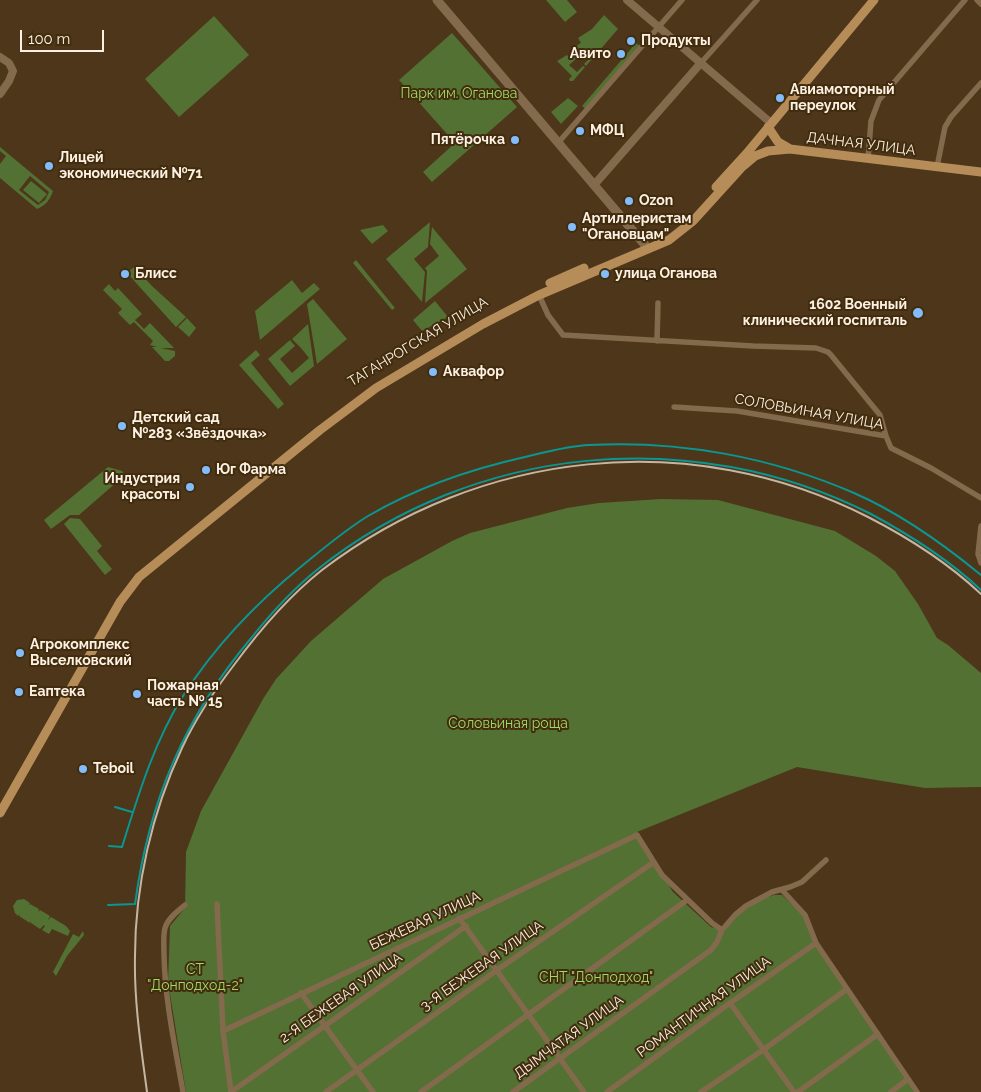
<!DOCTYPE html>
<meta charset="utf-8">
<style>
body{margin:0}
#map{position:relative;width:981px;height:1092px;overflow:hidden;background:#4d3619;font-family:Raleway,sans-serif}
canvas{display:block}
.scale{position:absolute;left:20px;top:30px;width:84px;height:22px;box-sizing:border-box;border:2px solid #fdf1e4;border-top:0;padding-left:6px;font-size:15px;line-height:18px;white-space:nowrap;color:#fdf1e4;-webkit-text-stroke:4px #422c0e;paint-order:stroke}
</style>
<div id="map">
<canvas width="981" height="1092"></canvas>
<div class="scale">100 m</div>
</div>
<script>
const ctx = document.querySelector('canvas').getContext('2d');
ctx.lineJoin = 'round';
function fill(path, color) { ctx.fillStyle = color; ctx.fill(path, 'evenodd'); }
function trace(path, color, width, dash) { ctx.strokeStyle = color; ctx.lineWidth = width; ctx.lineCap = dash ? 'butt' : 'round'; ctx.setLineDash(dash || []); ctx.stroke(path); }
function label(font, color, halo, rows, align = 'center') {
  ctx.font = font + ' Raleway,sans-serif'; ctx.lineWidth = 4; ctx.setLineDash([]); ctx.textBaseline = 'middle'; ctx.strokeStyle = halo; ctx.fillStyle = color; for (const [text, x, y, turn = 0] of rows) {
    ctx.save(); ctx.translate(x, y); ctx.rotate((+turn || 0) * Math.PI / 180); ctx.textAlign = isNaN(turn) ? turn : align; if (halo) ctx.strokeText(text, 0, 0); ctx.fillText(text, 0, 0); ctx.restore();
  }
}
const green = new Path2D(`
 M546,0h21l10,12 -12,10z
 M604,15l14,14 -32,37 -2,-2 5,-5 -6,-6 -14,12 8,7 6,-6 2,1 -12,14h-3l-1,-2 3,-3 -15,-15 10,-6 2,2 9,-8 -2,-3 5,-3 -3,-5 14,-9z
 M214,16l35,39 -70,62 -34,-38z
 M452,33l65,74 -85,75 -9,-10 32,-29 -56,-63z
 M636,43l4,3 -54,63 -4,-3z
 M568,98l10,8 -17,18 -10,-12z
 M0,147l53,44c-3,9 -7,14 -16,18l-37,-31v-14l6,-8 -6,-5zM30,176l19,16 -4,8 -7,5 -19,-15z
 M31,181l16,13 -8,9 -16,-13z
 M430,222l-2,25 -14,12 11,13 -3,30 -36,-43z
 M383,225l5,6 -16,13 -12,-14z
 M432,227l35,42 -42,34 2,-32 -2,-3 14,-12 -9,-12z
 M356,260l39,48 -3,2 -39,-47z
 M134,267l18,19 34,31 -10,10 -49,-54z
 M292,280l10,13 12,-10 6,6 -60,51 -5,-29z
 M109,284l6,7 3,-3 24,26 -7,6 9,9 6,-6 24,25h-13l14,3v5l-6,5h-4l-13,-14h5l-7,-2 3,-4 -19,-19 -4,3 -12,-12 4,-4 -19,-19z
 M313,299l34,40 -30,25 -10,-60z
 M435,301l13,16 -26,14 -9,-11z
 M187,318l9,10 -7,9 -11,-10z
 M308,324l6,42 -24,20 -22,-27 22,-19 5,6 -15,13 12,14 17,-15 -8,-10 4,-4 -4,4 -9,-9z
 M256,350l4,5 -9,8 33,41 -6,5 -39,-44z
 M108,467l14,4 3,4 -46,40h-9l-19,14 -7,-9z
 M661,499l57,1 117,31 41,25 19,15 23,33 19,34 11,7 33,28v114l-56,1 -128,-21 -160,65 36,60 38,35 13,4 12,-15 24,-16 14,-5h8l20,19 27,51 85,127h-728l-18,-110 2,-56 15,-18 1,-56 15,-41 62,-112 13,-20 35,-38 72,-62 69,-38 18,-8 97,-25 32,-5z
 M70,518l10,1 22,27 -5,5 15,18 -7,6 -41,-51z
 M24,899l6,4 -2,3 2,-2 9,5 -1,3 2,-2 10,6 -2,4 3,-3 15,9 4,5 -2,5 -16,-7 -3,5 -7,-4 3,-4 -1,-1 -4,4 -9,-6v-2l-1,2 -11,-7 1,-2 -2,2 -3,-3 -2,-7 4,-6z
 M83,931l1,4 -17,21 -11,20 -3,-4 20,-38 6,3z`);
const stream = new Path2D(`
 M115,807l17,5
 M109,846l13,1c16,-51 32,-105 61,-151 32,-50 73,-93 120,-131 21,-17 42,-35 65,-49 48,-28 103,-47 157,-59 21,-5 42,-11 64,-12 90,-5 182,12 265,48 46,20 88,50 127,82
 M108,905l27,-1c14,-104 49,-186 117,-267 20,-25 41,-48 66,-68 157,-125 374,-145 553,-55 39,21 77,45 110,76`);
const minor = new Path2D(`
 M977,0l4,4
 M700,64l57,-64
 M558,143l124,-143
 M868,159l3,-38 8,-21 86,-100
 M937,167l8,-40 6,-10 30,-34
 M539,295l9,20 15,20 190,11 63,2 12,4 3,3 49,60 6,21
 M657,341l1,-38
 M674,407l63,4 149,25 5,12 40,20 50,30
 M981,526l-3,28 3,9
 M782,890l23,25 11,28 101,149
 M217,904l6,127 8,61 235,-166
 M459,918l125,174
 M301,993l72,99
 M730,1003l64,89
 M223,1031l414,-196 25,40 50,48 10,7
 M183,1092c-8,-46 -18,-91 -19,-137 0,-9 -1,-19 1,-27 3,-10 13,-17 20,-23
 M326,1092l171,-122 157,-108
 M421,1092l266,-192
 M513,1092l198,-142 6,-8 5,-12 13,-15 11,-9 26,-14 18,-5 12,-5 24,-22
 M607,1092l123,-89 86,-60
 M701,1092l62,-42 84,-61
 M798,1092l80,-58
 M891,1092l17,-13`);
const tertiary = new Path2D(`
 M627,0l144,123
 M0,57l9,6 4,8 -4,10 -9,13
 M594,185l106,-121`);
const secondary = new Path2D(`
 M437,0l208,245`);
const primary = new Path2D(`
 M768,127l10,15 12,7
 M716,187l31,-34 127,-153
 M550,283l34,-15
 M0,813l120,-211 19,-25 181,-147 56,-42 107,-64 56,-29 130,-55 24,-19 49,-54 13,-11 13,-5 22,-2 191,23`);
const rail = new Path2D(`
 M147,1092c-6,-45 -13,-90 -12,-136 0,-70 17,-144 47,-208 14,-30 32,-57 52,-83 25,-34 54,-68 88,-95 159,-121 368,-143 546,-53 41,21 80,46 113,77`);
const markers = [
 [631,41,5,"#83bcfb"],
 [621,54,5,"#83bcfb"],
 [780,98,5,"#83bcfb"],
 [580,131,5,"#83bcfb"],
 [515,140,5,"#83bcfb"],
 [49,166,5,"#83bcfb"],
 [629,201,5,"#83bcfb"],
 [572,227,5,"#83bcfb"],
 [125,274,5,"#83bcfb"],
 [605,274,5,"#83bcfb"],
 [918,313,6,"#83bcfb"],
 [433,372,5,"#83bcfb"],
 [122,426,5,"#83bcfb"],
 [206,470,5,"#83bcfb"],
 [190,487,5,"#83bcfb"],
 [20,653,5,"#83bcfb"],
 [19,692,5,"#83bcfb"],
 [137,694,5,"#83bcfb"],
 [83,769,5,"#83bcfb"]
];
const poiNames = [
 ["Продукты",641,41],
 ["Авито",611,54,"right"],
 ["Авиамоторный",790,90],
 ["переулок",790,106],
 ["МФЦ",590,131],
 ["Пятёрочка",505,140,"right"],
 ["Лицей",59,158],
 ["экономический №71",59,174],
 ["Ozon",639,201],
 ["Артиллеристам",582,219],
 ["\"Огановцам\"",582,235],
 ["Блисс",135,274],
 ["улица Оганова",615,274],
 ["1602 Военный",907,305,"right"],
 ["клинический госпиталь",907,321,"right"],
 ["Аквафор",443,372],
 ["Детский сад",132,418],
 ["№283 «Звёздочка»",132,434],
 ["Юг Фарма",216,470],
 ["Индустрия",180,479,"right"],
 ["красоты",180,495,"right"],
 ["Агрокомплекс",30,645],
 ["Выселковский",30,661],
 ["Пожарная",147,686],
 ["часть № 15",147,702],
 ["Еаптека",29,692],
 ["Teboil",93,769]
];
const parkNames = [
 ["Парк им. Оганова",459,94],
 ["Соловьиная роща",508,724],
 ["СТ",195,970],
 ["\"Донподход-2\"",195,986],
 ["СНТ \"Донподход\"",596,978]
];
const streetNames = [
 ["ДАЧНАЯ УЛИЦА",861,144,7],
 ["ТАГАНРОГСКАЯ УЛИЦА",418,342,-31],
 ["СОЛОВЬИНАЯ УЛИЦА",809,412,10],
 ["БЕЖЕВАЯ УЛИЦА",425,921,-25],
 ["3-Я БЕЖЕВАЯ УЛИЦА",482,966,-35],
 ["2-Я БЕЖЕВАЯ УЛИЦА",341,998,-35],
 ["РОМАНТИЧНАЯ УЛИЦА",704,1007,-36],
 ["ДЫМЧАТАЯ УЛИЦА",569,1037,-36]
];
fill(green, '#527133');
trace(stream, '#0a9692', 2);
trace(minor, '#846a4c', 5.5);
trace(tertiary, '#846a4c', 8);
trace(secondary, '#846a4c', 9);
trace(primary, '#b68d59', 9);
trace(rail, '#c5b6a4', 2);
for (const [x, y, r, color] of markers) { const dot = new Path2D(); dot.arc(x, y, r, 0, 2 * Math.PI); ctx.fillStyle = color; ctx.fill(dot); trace(dot, '#422c0e', 2); }
label('bold 14px', '#fdf1e4', '#422c0e', poiNames, 'left');
label('14px', '#9fda66', '#422c0e', parkNames);
label('14px', '#fdf1e4', '#422c0e', streetNames);
</script>
